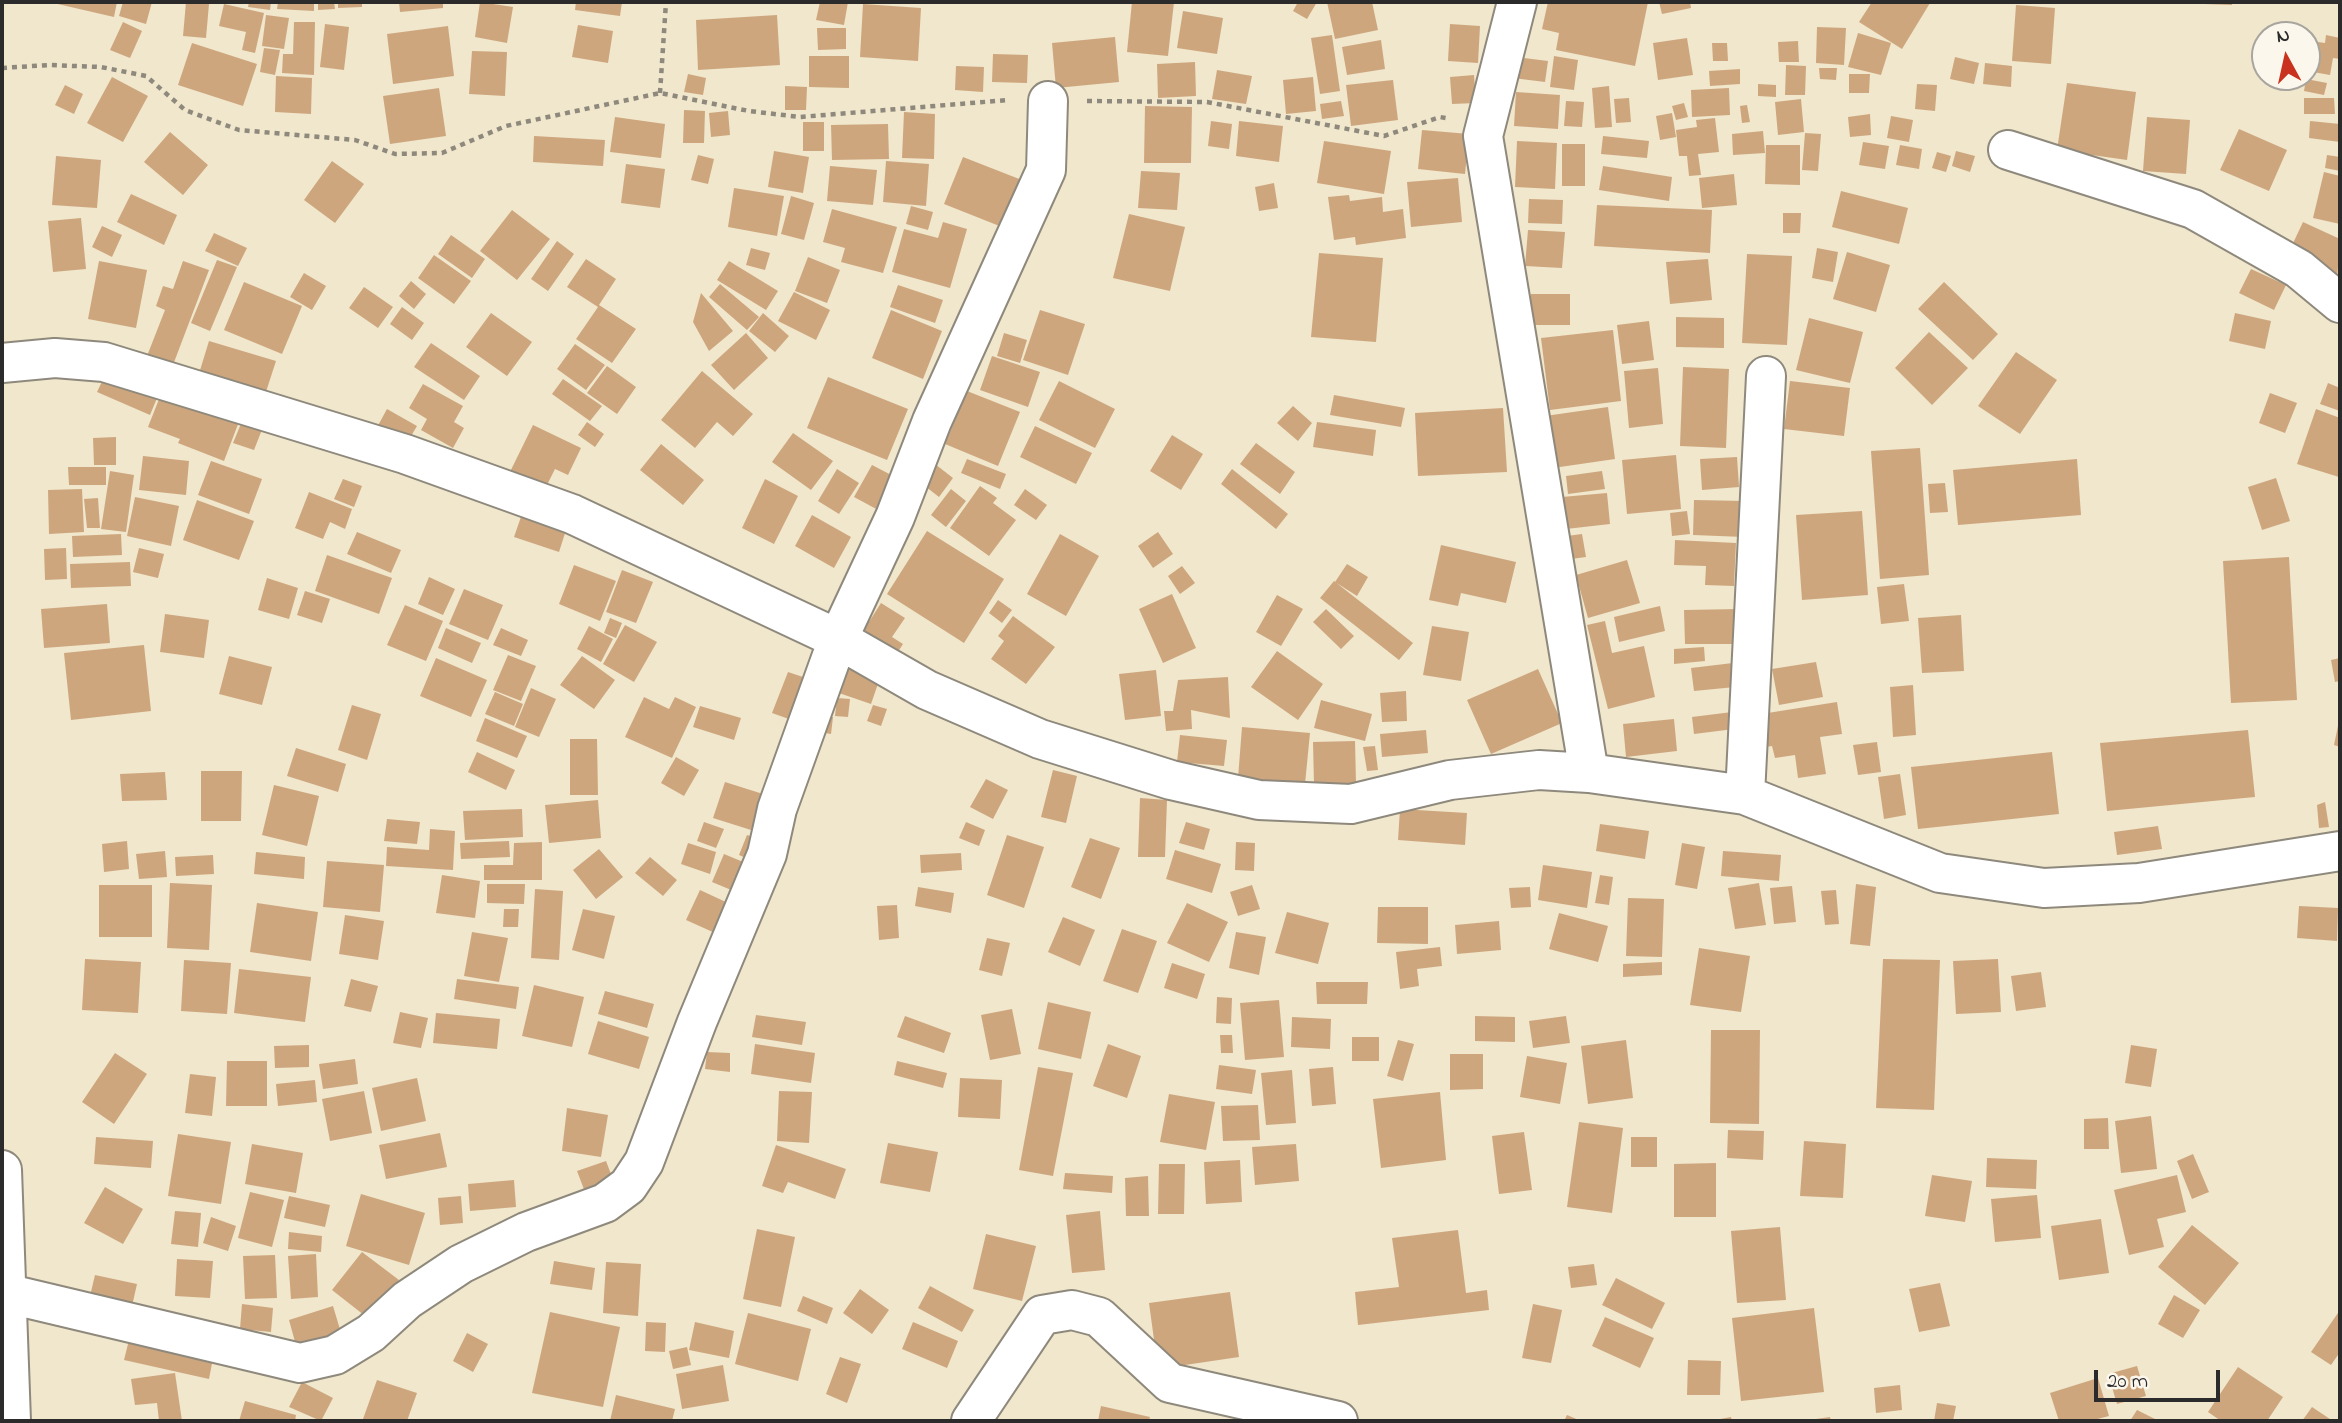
<!DOCTYPE html>
<style>
body{margin:0}
#map{position:relative;width:2342px;height:1423px;overflow:hidden;background:#f0e7cc;font-family:"Indie Flower",sans-serif}
canvas{display:block}
.frame{position:absolute;inset:0;border:4px solid #2b2b2b;pointer-events:none}
.north{position:absolute;left:2251px;top:21px;width:70px;height:70px;box-sizing:border-box;background:#fbf7ec;border:2px solid #a8a59f;border-radius:50%;rotate:352deg;font-size:19px;font-weight:700;line-height:28px;text-align:center;color:#2b2b2b}
.north::after{content:'';display:block;margin:auto;width:24px;height:32px;background:#c8321e;clip-path:polygon(50% 0,100% 100%,50% 72%,0 100%)}
.scale{position:absolute;left:2094px;top:1370px;width:126px;height:32px;box-sizing:border-box;border:4px solid #2b2b2b;border-top:0;padding-left:9px;font-size:21px;line-height:24px;white-space:nowrap;color:#2b2b2b;-webkit-text-stroke:5px #fbf7ec;paint-order:stroke}
</style>
<div id="map">
<canvas width="2342" height="1423"></canvas>
<div class="frame"></div>
<div class="north">N</div>
<div class="scale">20 m</div>
</div>
<script>
const ctx = document.querySelector('canvas').getContext('2d');
ctx.lineJoin = 'round';
function fill(path, color) { ctx.fillStyle = color; ctx.fill(path, 'evenodd'); }
function trace(path, color, width, dash) { ctx.strokeStyle = color; ctx.lineWidth = width; ctx.lineCap = dash ? 'butt' : 'round'; ctx.setLineDash(dash || []); ctx.stroke(path); }
const building = new Path2D(`
 M49,2h68l-3,15z
 M123,2h29l-6,22 -27,-8z
 M186,2l23,2 -3,34 -23,-2z
 M249,2h22l-1,8 -22,-3z
 M278,2h36v9l-37,-2z
 M318,2h16l1,7 -17,1z
 M338,2h24v5l-24,1z
 M399,2h44v6l-43,4z
 M480,2l33,5 -6,36 -32,-6z
 M576,2h46l-2,14 -45,-6z
 M820,2h28l-4,23 -28,-5z
 M1132,2h42l-6,54 -41,-4z
 M1298,2h19l-10,17 -14,-8z
 M1327,2h45l6,28 -43,9z
 M1548,2h100l-13,64 -79,-16 3,-17 -17,-4z
 M1659,2h31l1,6 -29,6z
 M1872,2h57l1,1 -28,46 -43,-27z
 M2204,2h28v3l-28,-1z
 M224,4l40,9 -9,40 -13,-3 4,-18 -27,-6z
 M863,4l58,4 -3,53 -58,-4z
 M2016,5l39,3 -4,56 -39,-3z
 M1183,11l40,7 -6,36 -40,-6z
 M266,15l23,3 -5,31 -22,-3z
 M777,15l3,50 -82,5 -2,-50z
 M123,22l19,9 -12,27 -20,-8z
 M294,22h21l-1,53 -32,-2 1,-19h10z
 M325,24l24,3 -5,43 -24,-3z
 M1450,24l30,2 -2,37 -30,-2z
 M578,25l35,6 -5,32 -36,-6z
 M448,26l6,50 -61,8 -6,-50z
 M1817,27l29,1 -2,37 -28,-2z
 M817,28h29v21l-28,1z
 M1858,33l33,10 -10,32 -33,-8z
 M1332,35l8,56 -20,3 -9,-56z
 M2326,35l14,3v21l-7,-1 -3,17 -17,-3 5,-30 7,1z
 M1115,37l4,45 -63,6 -4,-45z
 M1687,38l6,37 -35,5 -5,-37z
 M1381,40l4,29 -38,6 -5,-28z
 M1798,41l1,21h-20l-1,-20z
 M192,43l65,21 -14,42 -65,-21z
 M1712,43h15l1,18h-15z
 M264,48l16,2 -5,25 -15,-3z
 M472,51l35,1 -2,44 -36,-2z
 M993,54l35,1 -1,28 -35,-1z
 M809,56h40v32l-40,-1z
 M1554,56l24,4 -4,30 -24,-3z
 M1516,57l32,4 -3,21 -32,-4z
 M1955,57l24,6 -5,21 -24,-5z
 M1195,62l1,34 -38,2 -1,-34z
 M1985,63l27,3 -1,21 -28,-3z
 M1786,65l20,1 -1,29h-20z
 M956,66l28,1 -1,25 -28,-2z
 M1819,68h18l-1,12 -16,-1z
 M1740,69v15l-30,2 -1,-15z
 M1217,70l35,6 -6,28 -34,-5z
 M688,74l18,4 -3,17 -19,-3z
 M1849,74h21l-1,19h-20z
 M1474,75l2,28 -24,1 -2,-27z
 M276,76l36,2 -1,36 -36,-2z
 M112,77l36,19 -25,46 -36,-19z
 M1313,77l3,34 -30,3 -3,-34z
 M2306,79l21,4 -3,12 -20,-4z
 M1393,80l5,40 -47,6 -5,-41z
 M2067,83l69,9 -9,68 -70,-10z
 M1758,84l18,1v12l-18,-1z
 M1917,84l20,1 -2,26 -20,-2z
 M65,85l18,9 -9,20 -19,-9z
 M785,86l22,1 -1,23h-21z
 M1609,86l3,41 -17,1 -3,-40z
 M439,88l7,48 -56,8 -7,-48z
 M1729,88l1,27 -38,2 -1,-27z
 M1516,92l44,3 -2,34 -44,-3z
 M1629,98l2,24 -15,1 -2,-24z
 M2304,98h30l1,16h-31z
 M1801,99l3,33 -26,3 -3,-33z
 M1341,101l3,15 -22,3 -2,-15z
 M1566,101l18,1 -2,25 -18,-1z
 M1684,103l4,14 -12,3 -4,-14z
 M1747,105l3,17 -8,1 -2,-17z
 M1145,106l47,1 -1,56h-47z
 M684,110l21,1 -1,32h-21z
 M728,111l2,24 -19,2 -2,-24z
 M904,112l31,2 -1,45 -32,-1z
 M1672,113l4,24 -16,3 -4,-24z
 M1870,114l1,21 -21,2 -2,-20z
 M1891,116l22,4 -4,22 -22,-4z
 M615,117l50,7 -4,34 -51,-6z
 M2147,117l43,3 -4,54 -43,-3z
 M1715,118l4,34 -21,2 3,21 -12,1 -2,-20h-8l-3,-26 21,-3 -1,-7z
 M1211,121l21,3 -3,25 -21,-3z
 M1239,121l44,5 -4,36 -43,-6z
 M2310,121l30,3v18l-31,-4z
 M803,122h21v29h-21z
 M888,124l1,35 -57,1 -1,-35z
 M2239,129l48,21 -18,41 -49,-21z
 M1422,130l47,4 -4,40 -47,-5z
 M1763,131l2,22 -32,2 -1,-21z
 M170,132l38,33 -25,30 -39,-33z
 M1805,133l16,1 -3,37 -16,-1z
 M534,136l71,4 -2,26 -70,-4z
 M1603,136l46,5 -2,17 -46,-4z
 M1324,141l67,10 -7,43 -67,-11z
 M1517,141l40,2 -2,46 -40,-2z
 M1863,142l26,4 -4,23 -26,-4z
 M1562,144h23v42h-23z
 M1766,145h34v40l-35,-1z
 M1900,145l22,4 -3,20 -23,-4z
 M774,151l35,6 -6,36 -35,-6z
 M1956,151l19,5 -5,16 -18,-6z
 M1937,152l14,4 -5,16 -14,-4z
 M698,155l16,4 -6,25 -17,-4z
 M2327,155l13,2v14l-15,-3z
 M56,156l45,4 -4,48 -45,-3z
 M963,157l69,27 -20,47 -68,-27z
 M332,161l32,23 -29,39 -31,-23z
 M886,161l43,3 -3,42 -43,-4z
 M626,164l39,5 -5,39 -39,-5z
 M830,166l47,4 -4,35 -46,-4z
 M1603,166l69,11 -3,24 -70,-11z
 M1141,171l39,2 -3,37 -39,-2z
 M2324,172l16,4v48l-27,-6z
 M1734,174l3,31 -35,3 -3,-30z
 M1458,178l4,44 -51,5 -4,-45z
 M1274,183l4,25 -19,3 -4,-24z
 M734,188l50,8 -7,40 -49,-9z
 M1841,191l67,17 -9,36 -67,-17z
 M131,194l46,21 -13,30 -47,-23z
 M1349,195l1,6 32,-4 1,15 20,-3 3,29 -50,7 -1,-8 -21,3 -6,-43z
 M791,196l23,7 -10,37 -23,-6z
 M1529,199l34,1 -1,24 -34,-1z
 M1597,205l115,5 -2,43 -116,-7z
 M911,206l22,6 -5,18 -22,-6z
 M832,209l65,18 -14,46 -42,-11 4,-14 -22,-6z
 M512,210l38,29 -33,41 -37,-29z
 M1783,213h18l-1,20h-17z
 M1129,214l56,13 -15,64 -57,-13z
 M81,218l5,51 -33,3 -5,-51z
 M943,222l24,7 -17,59 -58,-16 12,-43 34,9z
 M2303,222l37,17 -3,41 -50,-24z
 M102,226l20,9 -10,22 -20,-10z
 M1528,230l37,2 -3,36 -37,-2z
 M214,233l33,15 -9,18 -33,-15z
 M451,235l34,24 -13,19 -34,-24z
 M557,241l17,13 -26,37 -17,-12z
 M751,248l19,5 -5,17 -19,-5z
 M1817,248l21,4 -5,30 -21,-4z
 M1847,252l43,13 -14,47 -43,-13z
 M1319,253l64,5 -7,84 -65,-5z
 M1747,254l45,2 -5,89 -45,-2z
 M434,255l37,26 -17,23 -36,-26z
 M808,257l32,13 -13,33 -32,-12z
 M586,259l30,20 -17,26 37,24 -24,34 -36,-24 22,-32 -31,-20z
 M1708,259l4,41 -42,4 -4,-42z
 M217,260l20,7 -27,64 -19,-8z
 M99,261l48,9 -11,58 -48,-9z
 M183,261l26,9 -36,95 -26,-9 18,-46 -9,-4 7,-20 10,3z
 M729,261l49,30 -12,19 -49,-30z
 M2251,269l35,16 -12,25 -35,-17z
 M304,273l22,13 -14,24 -22,-13z
 M411,281l15,13 -12,15 -15,-13z
 M244,282l58,24 -20,48 -58,-24z
 M1944,282l54,52 -25,26 -55,-51z
 M720,284l39,33 -12,13 -38,-33z
 M898,285l45,15 -8,23 -45,-16z
 M364,287l29,20 -15,21 -29,-20z
 M794,292l36,18 -14,30 -38,-19z
 M701,293l32,38 -24,20 -16,-29z
 M1531,294h39v31h-39z
 M402,307l22,16 -12,17 -22,-16z
 M891,310l51,21 -19,48 -51,-21z
 M1040,310l45,14 -17,51 -45,-15z
 M491,313l41,29 -25,34 -41,-29z
 M763,313l26,23 -14,16 -26,-21z
 M2235,313l36,8 -6,28 -36,-8z
 M1676,317l48,1v30l-48,-1z
 M1809,318l54,14 -13,51 -54,-13z
 M1649,321l5,39 -32,4 -5,-39z
 M1613,330l8,71 -71,9 -9,-72z
 M1929,332l39,36 -36,37 -37,-37z
 M746,333l22,25 -34,32 -23,-25z
 M1004,333l23,7 -7,23 -23,-7z
 M209,341l67,20 -13,40 -66,-21z
 M431,343l49,33 -16,24 -50,-33z
 M575,344l30,21 -19,25 -29,-21z
 M2016,352l41,28 -37,54 -42,-28z
 M992,356l48,16 -12,35 -48,-17z
 M607,366l29,21 -19,27 -30,-21z
 M1683,367l46,2 -3,79 -46,-2z
 M1658,368l5,56 -34,4 -5,-57z
 M108,369l52,22 -10,24 -53,-23z
 M702,371l51,43 -20,22 -16,-14 -22,26 -34,-28z
 M828,377l80,32 -21,51 -80,-32z
 M563,379l39,27 -12,15 -38,-27z
 M1059,381l56,28 -20,39 -56,-28z
 M1790,381l60,7 -6,48 -60,-7z
 M2328,383l12,5v23l-20,-7z
 M423,384l40,22 -9,16 10,6 -11,20 -32,-18 6,-11 -18,-11z
 M163,389l77,30 -16,42 -46,-18 2,-4 -32,-12z
 M967,391l53,21 -22,54 -53,-22z
 M2270,393l27,10 -12,30 -26,-10z
 M1334,395l71,13 -4,19 -71,-12z
 M1293,406l19,17 -14,18 -21,-18z
 M1608,407l7,52 -62,9 -8,-52z
 M1503,408l4,64 -89,4 -3,-63z
 M387,409l30,17 -13,22 -29,-17z
 M2316,409l24,9 -1,59 -42,-13z
 M245,414l20,8 -11,28 -21,-7z
 M587,422l17,12 -9,13 -17,-12z
 M1317,422l59,8 -3,26 -60,-9z
 M533,425l48,23 -13,27 -13,-6 -13,26 -35,-17z
 M1035,426l57,27 -16,31 -56,-27z
 M793,433l40,28 -22,29 -39,-28z
 M1172,435l31,19 -22,36 -31,-19z
 M116,437v28h-22l-1,-27z
 M1256,443l39,29 -15,22 -40,-30z
 M661,444l43,36 -21,25 -43,-35z
 M1920,448l9,127 -49,4 -9,-128z
 M1676,455l5,54 -54,5 -5,-54z
 M143,456l46,5 -3,34 -47,-5z
 M1737,457l2,30 -37,3 -2,-31z
 M967,459l39,15 -6,15 -39,-16z
 M2077,459l4,56 -123,10 -5,-55z
 M211,461l51,18 -13,35 -51,-19z
 M935,464l18,14 -14,19 -18,-14z
 M872,465l25,13 -17,33 -26,-14z
 M68,467h38v18h-37z
 M837,469l22,14 -20,31 -21,-13z
 M1232,469l56,45 -12,15 -55,-45z
 M110,471l24,4 -8,57 -25,-3z
 M1602,471l3,18 -37,5 -2,-18z
 M2276,478l14,43 -28,9 -14,-43z
 M343,479l19,7 -8,21 -20,-8z
 M765,479l33,17 -24,48 -32,-16z
 M1945,483l3,29 -18,1 -2,-29z
 M980,486l17,12 -4,5 23,17 -27,36 -39,-28z
 M82,489l2,43 -35,2 -1,-44z
 M951,489l15,12 -20,26 -15,-12z
 M1025,489l22,16 -11,15 -22,-15z
 M309,492l43,17 -7,20 -15,-7 -7,17 -28,-11z
 M1607,493l3,31 -44,5 -4,-32z
 M135,497l44,9 -8,40 -44,-10z
 M98,498l2,30h-13l-3,-29z
 M197,500l57,21 -15,39 -56,-20z
 M1694,500l51,1 -1,36 -51,-2z
 M523,511l44,16 -8,25 -45,-15z
 M1687,511l3,23 -18,2 -2,-23z
 M1862,511l6,84 -66,5 -6,-85z
 M812,515l39,22 -17,31 -39,-22z
 M927,531l77,48 -40,64 -77,-49z
 M357,532l44,18 -10,23 -44,-19z
 M1158,532l15,22 -20,14 -15,-22z
 M121,534l1,21 -49,2 -1,-21z
 M1060,534l39,22 -33,60 -39,-22z
 M1582,534l4,23 -15,2 -4,-23z
 M1675,540l61,3 -2,43 -29,-1 1,-19 -32,-1z
 M1441,545l75,17 -10,41 -45,-10 -3,13 -29,-6z
 M66,548l1,31 -22,1 -1,-31z
 M139,548l25,6 -6,24 -25,-6z
 M327,555l65,23 -13,36 -64,-23z
 M2289,557l8,143 -66,3 -8,-142z
 M1627,560l13,43 -52,15 -12,-43z
 M130,562l1,24 -60,2 -1,-24z
 M1347,564l21,13 -11,19 -22,-14z
 M574,565l42,16 -16,40 -41,-17z
 M1182,566l13,17 -15,11 -12,-18z
 M622,570l31,12 -17,41 -30,-11z
 M429,577l26,12 -12,26 -25,-11z
 M267,578l31,10 -9,31 -31,-9z
 M1334,581l79,62 -14,17 -79,-62z
 M1904,584l5,37 -28,3 -4,-37z
 M464,589l39,16 -15,35 -39,-16z
 M305,591l25,8 -8,24 -25,-8z
 M1172,594l24,54 -33,15 -24,-54z
 M1277,595l26,14 -22,37 -25,-14z
 M998,600l14,10 -10,13 -13,-10z
 M881,603l24,15 -13,19 11,7 -9,14 -34,-22z
 M107,604l3,39 -66,5 -3,-39z
 M405,605l38,16 -17,40 -39,-16z
 M1660,606l5,25 -46,11 -5,-25z
 M1326,609l28,27 -13,13 -28,-27z
 M1739,609v35h-54l-1,-34z
 M165,614l44,6 -5,38 -44,-6z
 M1961,615l3,56 -42,2 -4,-55z
 M1013,616l42,31 -29,37 -35,-25 13,-18 -6,-5z
 M610,618l12,5 -6,15 -12,-5z
 M1605,621l7,32 32,-7 11,51 -47,12 -21,-84z
 M625,625l32,17 -23,40 -31,-18z
 M589,626l24,13 -12,23 -24,-13z
 M1432,626l37,6 -8,49 -38,-6z
 M446,628l35,15 -9,20 -34,-15z
 M501,628l27,12 -7,16 -28,-11z
 M144,645l7,66 -80,9 -7,-67z
 M1704,647l1,14 -31,3v-15z
 M1277,651l46,33 -25,36 -47,-33z
 M508,655l28,11 -15,35 -28,-11z
 M229,656l43,11 -10,38 -43,-11z
 M582,656l33,24 -21,29 -34,-24z
 M436,658l51,22 -16,37 -51,-21z
 M2340,658v23l-5,1 -4,-22z
 M1816,662l7,35 -44,8 -7,-36z
 M845,663l36,12 -10,29 -35,-12z
 M1733,663l2,24 -41,4 -3,-23z
 M1538,669l24,54 -71,31 -24,-54z
 M1156,670l5,46 -36,4 -6,-46z
 M788,672l30,10 -15,42 -31,-11z
 M1228,677l2,41 -39,-8 1,19 -26,2 -2,-20h9l5,-31z
 M1913,685l3,50 -23,2 -3,-50z
 M531,688l25,11 -17,38 -24,-10z
 M1406,691l1,30 -25,1 -2,-29z
 M495,692l28,12 -9,22 -29,-12z
 M644,697l25,12 6,-12 21,10 -24,51 -47,-21z
 M837,698l13,1 -2,18 -13,-1z
 M1321,700l51,14 -7,27 -51,-13z
 M1837,702l5,32 -22,3 6,37 -28,4 -3,-23 -20,3 -3,-12 -12,2 -5,-33z
 M352,705l29,9 -14,46 -29,-10z
 M873,705l14,4 -6,17 -14,-5z
 M700,706l41,12 -7,22 -41,-13z
 M1732,712l2,17 -40,5 -2,-17z
 M814,716l19,1 -2,17 -19,-3z
 M485,718l42,18 -10,22 -41,-17z
 M1674,719l3,32 -51,6 -3,-33z
 M2339,721h1v26l-6,-2z
 M1242,727l68,6 -5,51 -67,-6z
 M1426,730l2,23 -46,4 -2,-23z
 M2248,730l7,67 -148,14 -7,-68z
 M1180,735l47,5 -3,26 -47,-4z
 M570,739h27l1,56h-28z
 M1355,741l1,42 -42,2 -1,-43z
 M1877,742l4,30 -23,3 -5,-30z
 M1375,746l3,24 -11,1 -4,-24z
 M296,748l50,16 -8,28 -51,-16z
 M477,752l38,18 -9,20 -38,-18z
 M2052,752l7,62 -141,15 -7,-62z
 M676,757l23,13 -15,26 -23,-13z
 M1053,770l24,6 -11,47 -25,-6z
 M201,771h41l-1,50h-40z
 M165,772l2,28 -45,1 -2,-27z
 M1900,774l6,41 -22,4 -6,-42z
 M986,779l22,11 -15,29 -23,-12z
 M725,782l38,12 -12,36 -38,-12z
 M274,785l45,11 -12,50 -45,-11z
 M1140,798l27,2 -2,57h-27z
 M598,800l3,38 -52,5 -4,-38z
 M2325,802l4,25 -10,1 -2,-23z
 M522,809l1,28 -58,3 -2,-29z
 M1400,809l67,4 -2,32 -67,-5z
 M387,819l33,3 -3,22 -33,-3z
 M704,822l20,7 -8,19 -19,-7z
 M966,822l19,8 -6,16 -20,-8z
 M1186,822l24,7 -6,21 -25,-7z
 M1600,824l49,7 -4,28 -49,-8z
 M2158,826l4,23 -45,6 -3,-23z
 M430,829l25,2 -2,39 -67,-4 1,-19 42,3z
 M747,835l17,6 -9,21 -16,-7z
 M1007,835l37,12 -20,61 -37,-13z
 M1090,838l30,10 -19,51 -30,-12z
 M127,841l2,28 -25,3 -2,-28z
 M509,841l1,16 -49,2 -1,-16z
 M542,842v38h-58v-15h29l1,-22z
 M1236,842l19,1 -1,28 -19,-1z
 M688,843l28,9 -6,22 -29,-10z
 M1682,843l23,4 -8,42 -22,-4z
 M599,849l24,28 -27,22 -23,-29z
 M1175,850l46,14 -9,29 -46,-14z
 M165,851l2,26 -28,2 -3,-25z
 M1723,851l58,4 -2,26 -58,-5z
 M256,852l49,5 -1,22 -50,-5z
 M961,853l1,17 -41,3 -1,-18z
 M724,854l24,10 -12,28 -24,-10z
 M213,855l1,19 -38,2 -1,-19z
 M650,857l27,23 -14,16 -28,-23z
 M327,861l57,4 -4,47 -57,-5z
 M1543,865l49,7 -5,36 -49,-8z
 M442,875l38,6 -5,37 -39,-5z
 M1600,875l13,2 -4,28 -14,-2z
 M170,883l42,2 -3,65 -42,-2z
 M1759,883l7,42 -31,4 -7,-41z
 M487,884h38l-1,20 -37,-1z
 M1856,884l20,3 -6,59 -20,-2z
 M99,885h53v52h-53z
 M1252,885l8,24 -22,7 -8,-24z
 M1792,886l4,36 -22,2 -4,-36z
 M918,887l36,6 -3,20 -36,-7z
 M1530,887l1,20 -20,1 -2,-20z
 M535,889l28,2 -4,69 -28,-2z
 M700,890l28,13 -13,30 -29,-13z
 M1836,890l3,34 -14,1 -4,-34z
 M1628,898l36,1 -2,58 -36,-1z
 M257,903l61,9 -7,49 -61,-9z
 M1187,903l41,19 -19,40 -42,-19z
 M897,905l2,33 -20,2 -2,-34z
 M2299,906l39,2 -1,33 -40,-3z
 M1378,907h50v37l-51,-1z
 M504,909h15l-1,18h-15z
 M583,909l32,7 -11,43 -32,-9z
 M1287,912l42,11 -11,41 -43,-11z
 M1559,913l49,13 -10,36 -49,-13z
 M345,915l39,6 -6,39 -39,-6z
 M1063,917l32,13 -15,36 -32,-14z
 M1499,921l2,29 -44,4 -2,-29z
 M1122,929l35,12 -19,52 -35,-12z
 M472,932l36,6 -9,44 -35,-6z
 M1236,932l30,5 -7,38 -30,-7z
 M987,938l23,5 -8,33 -23,-6z
 M1440,947l2,19 -25,3 2,17 -19,3 -4,-37z
 M1699,948l51,8 -9,56 -51,-7z
 M85,959l56,3 -3,51 -56,-3z
 M1883,959l57,1 -6,150 -58,-2z
 M1998,959l3,53 -45,2 -3,-53z
 M184,960l47,3 -4,51 -46,-3z
 M1662,962v13l-39,2v-13z
 M1172,963l33,11 -8,25 -33,-11z
 M239,969l72,8 -6,45 -71,-9z
 M2041,972l5,35 -30,4 -5,-35z
 M351,979l27,7 -7,26 -27,-6z
 M457,979l62,8 -3,22 -62,-10z
 M1316,982h52l-1,22h-50z
 M534,985l50,12 -12,50 -50,-11z
 M605,991l49,13 -7,24 -49,-14z
 M1217,997l15,1 -1,26 -15,-1z
 M1279,1000l5,57 -39,3 -5,-57z
 M1048,1002l43,10 -10,47 -43,-10z
 M1012,1009l9,45 -31,6 -9,-45z
 M400,1012l28,6 -7,30 -28,-5z
 M436,1013l64,6 -3,30 -64,-6z
 M756,1015l50,7 -4,23 -50,-8z
 M905,1016l46,17 -7,20 -47,-16z
 M1475,1016l40,1v25l-40,-1z
 M1566,1016l4,27 -37,5 -4,-27z
 M1292,1017l39,2 -1,30 -39,-2z
 M598,1021l51,16 -10,32 -51,-15z
 M1711,1030h49l-1,94 -49,-1z
 M1220,1035h12l1,18h-12z
 M1352,1037h27v24h-27z
 M1398,1040l16,4 -11,37 -16,-5z
 M1626,1040l7,58 -45,6 -7,-58z
 M755,1044l60,9 -4,30 -60,-9z
 M1108,1044l33,12 -14,42 -34,-12z
 M309,1045v22l-34,1 -1,-22z
 M2131,1045l26,4 -6,38 -26,-4z
 M707,1052l23,1v19l-25,-3z
 M115,1053l32,21 -33,50 -32,-22z
 M1450,1054h33v35l-33,1z
 M1527,1056l40,7 -7,41 -40,-7z
 M355,1059l3,25 -35,5 -4,-25z
 M227,1061h40v45h-41z
 M897,1061l50,12 -4,15 -49,-13z
 M1219,1065l37,5 -4,24 -36,-5z
 M1038,1067l35,6 -20,103 -34,-6z
 M1333,1067l3,37 -24,2 -3,-37z
 M1292,1070l4,53 -30,2 -5,-52z
 M190,1074l26,3 -4,39 -27,-3z
 M417,1078l9,43 -45,10 -9,-43z
 M960,1078l42,2 -2,39 -42,-2z
 M315,1080l2,22 -39,4 -2,-22z
 M364,1091l8,42 -42,8 -8,-42z
 M779,1091l33,1 -3,51 -32,-2z
 M1440,1092l6,68 -65,8 -8,-69z
 M1169,1094l46,8 -9,48 -46,-8z
 M1258,1105l2,35 -37,1 -2,-35z
 M567,1108l41,7 -7,42 -39,-6z
 M2151,1116l6,53 -36,4 -6,-52z
 M2108,1118l1,31h-25v-30z
 M1579,1122l44,6 -11,85 -45,-6z
 M1728,1130l36,1 -1,29 -36,-2z
 M1524,1132l8,58 -33,4 -7,-58z
 M440,1133l7,34 -61,12 -7,-34z
 M178,1134l53,8 -10,62 -53,-8z
 M96,1137l57,4 -2,27 -57,-4z
 M1631,1137h26v30h-26z
 M1804,1141l42,3 -3,54 -43,-2z
 M888,1143l50,9 -8,40 -50,-9z
 M252,1144l51,9 -7,40 -51,-9z
 M1296,1144l3,37 -44,4 -3,-38z
 M776,1145l70,24 -11,30 -47,-17 -5,11 -21,-7z
 M2193,1154l16,38 -17,7 -15,-38z
 M1987,1158l50,2 -1,29 -50,-2z
 M1240,1160l2,42 -36,2 -2,-42z
 M606,1161l8,21 -29,10 -8,-21z
 M1716,1163v54h-42v-53z
 M1159,1164h26l-1,50h-26z
 M1065,1173l48,3 -1,17 -49,-4z
 M1932,1175l40,6 -7,41 -40,-6z
 M2177,1175l9,37 -29,7 7,28 -35,8 -15,-65z
 M1148,1176l1,40h-23l-1,-38z
 M514,1180l2,27 -46,4 -2,-27z
 M105,1187l38,22 -20,35 -39,-21z
 M250,1192l34,8 -12,47 -34,-9z
 M361,1194l64,19 -16,52 -63,-19z
 M2037,1195l4,43 -46,4 -4,-43z
 M289,1196l41,9 -5,22 -41,-9z
 M461,1196l2,27 -23,2 -2,-27z
 M175,1211l26,2 -3,34 -27,-3z
 M1100,1211l5,59 -33,3 -6,-58z
 M211,1217l25,9 -8,25 -25,-8z
 M2101,1219l8,54 -50,7 -8,-54z
 M2192,1225l47,38 -34,42 -47,-38z
 M1780,1227l6,73 -49,3 -6,-72z
 M757,1229l38,8 -14,70 -38,-8z
 M1458,1230l8,63 21,-3 2,20 -131,15 -3,-33 44,-5 -7,-49z
 M289,1232l33,4 -1,16 -33,-3z
 M986,1234l50,12 -14,55 -49,-12z
 M362,1252l37,28 -30,39 -37,-29z
 M316,1254l2,43 -27,2 -3,-43z
 M275,1255l2,43 -32,1 -2,-43z
 M177,1259l36,2 -3,37 -35,-2z
 M554,1261l41,7 -3,22 -42,-6z
 M606,1262l35,2 -3,52 -35,-3z
 M1594,1264l3,21 -26,3 -3,-21z
 M95,1275l42,9 -5,22 -42,-10z
 M1616,1278l49,25 -13,26 -50,-24z
 M1940,1283l10,43 -31,6 -10,-43z
 M930,1286l44,24 -12,22 -44,-24z
 M860,1289l29,21 -17,24 -29,-21z
 M1230,1292l9,65 -81,12 -9,-66z
 M2174,1295l26,15 -17,28 -25,-14z
 M803,1296l30,12 -6,16 -30,-13z
 M242,1304l31,4 -2,24 -31,-3z
 M1533,1304l29,6 -11,53 -29,-5z
 M333,1306l9,30 -45,13 -8,-29z
 M1814,1308l10,84 -83,9 -9,-83z
 M2340,1310v42l-9,13 -20,-13z
 M550,1312l70,15 -17,80 -71,-14z
 M748,1313l63,16 -13,52 -63,-17z
 M1605,1317l49,21 -14,30 -48,-22z
 M646,1322l20,1 -1,29 -20,-1z
 M695,1322l39,9 -5,27 -40,-8z
 M913,1322l45,19 -11,27 -45,-19z
 M467,1333l21,11 -15,28 -20,-11z
 M130,1336l84,17 -5,26 -85,-19z
 M687,1347l4,18 -18,4 -4,-18z
 M840,1357l21,7 -14,39 -21,-9z
 M1688,1360l33,1 -1,34h-33z
 M723,1365l6,36 -47,8 -6,-35z
 M2137,1366l9,30 -29,8 -9,-30z
 M2238,1367l45,30 -16,24h-46l-13,-9z
 M175,1373l7,48h-23l-2,-18 -22,2 -4,-26z
 M2098,1378l11,38 -19,5h-31l-9,-28z
 M377,1380l40,13 -10,28 -44,-2z
 M302,1382l31,16 -12,23 -32,-14z
 M1900,1385l2,25 -26,3 -2,-25z
 M616,1395l59,14 -3,12h-62z
 M245,1401l51,14 -1,6h-56z
 M1937,1403l19,3 -3,15h-19z
 M1101,1406l49,11 -1,4h-51z
 M2312,1407l21,14h-31z
 M2137,1410l22,11h-29z
 M1567,1415l14,6h-17z
 M1731,1417l1,4h-17v-1z
 M1830,1417l1,4h-22v-1z`);
const path = new Path2D(`
 M2,68l47,-3 52,2 45,9 39,34 54,20 116,10 40,14 47,-1 64,-27 154,-33 89,18 51,6 208,-17
 M660,93l6,-91
 M1087,101l120,1 177,34 56,-19 6,1`);
const minor = new Path2D(`
 M1517,2l-34,134 106,637
 M2008,150l185,59 106,60 41,34
 M2,363l53,-5 49,4 301,92 167,60 266,125 89,51 113,49 131,41 88,20 92,4 99,-24 89,-10 50,3 156,22 195,78 104,15 95,-5 201,-32
 M1745,795l21,-419
 M2,1170l9,251
 M5,1293l295,70 35,-8 36,-22 36,-33 54,-36 65,-32 79,-29 23,-17 16,-24 53,-140 70,-168 10,-45 61,-170 57,-122 37,-96 114,-251 2,-69
 M971,1421l71,-106 30,-5 27,7 71,66 168,38`);
fill(building, '#cea67e');
trace(minor, '#8e897c', 42);
trace(path, '#8e897c', 4.5, [5, 5]);
trace(minor, '#fff', 38);
</script>
